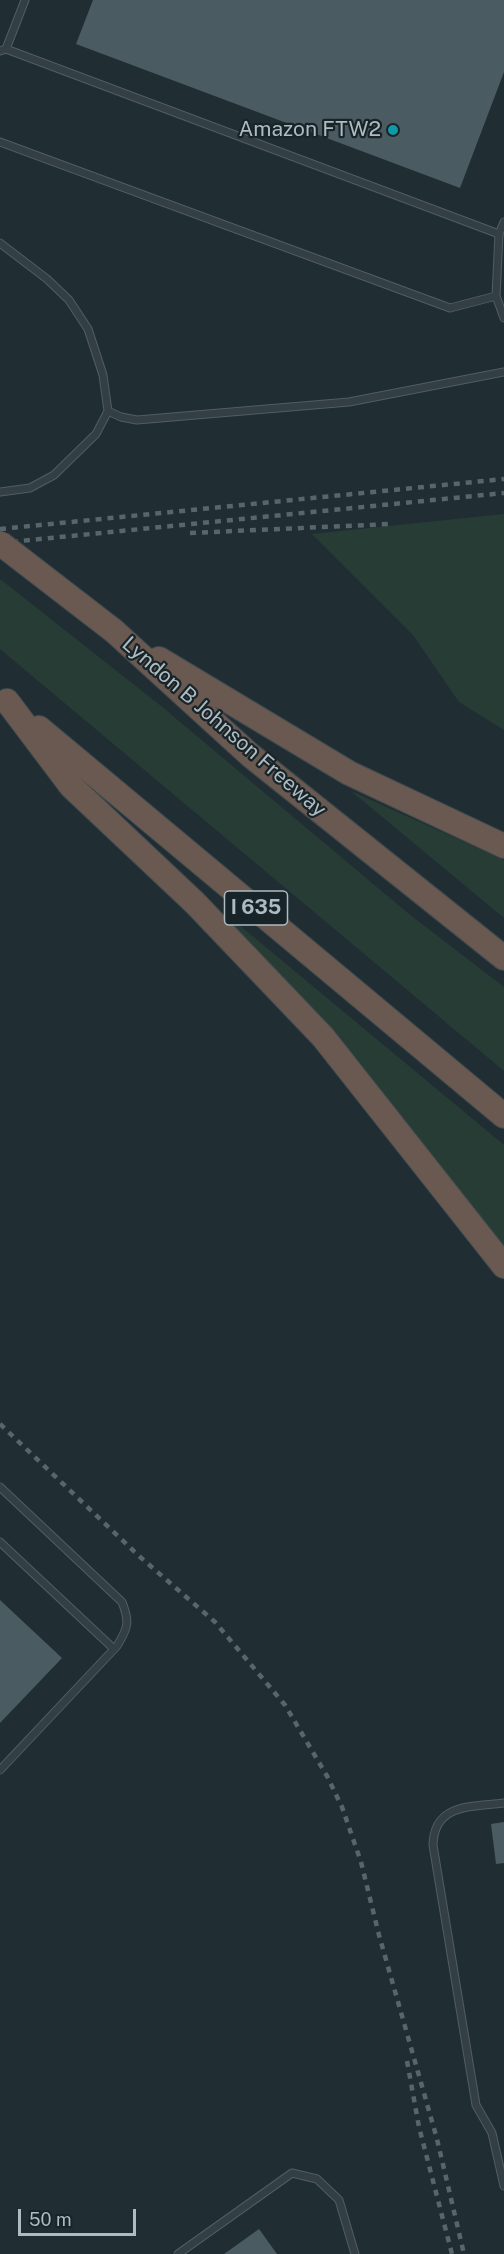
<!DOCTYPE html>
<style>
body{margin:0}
#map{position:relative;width:504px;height:2254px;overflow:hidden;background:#202e34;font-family:"Public Sans",sans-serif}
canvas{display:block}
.scale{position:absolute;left:18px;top:2209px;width:118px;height:27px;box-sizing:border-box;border:3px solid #adbbc2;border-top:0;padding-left:8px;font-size:18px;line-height:21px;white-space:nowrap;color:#adbbc2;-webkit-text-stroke:4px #192429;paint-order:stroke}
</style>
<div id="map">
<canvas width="504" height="2254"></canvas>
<div class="scale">50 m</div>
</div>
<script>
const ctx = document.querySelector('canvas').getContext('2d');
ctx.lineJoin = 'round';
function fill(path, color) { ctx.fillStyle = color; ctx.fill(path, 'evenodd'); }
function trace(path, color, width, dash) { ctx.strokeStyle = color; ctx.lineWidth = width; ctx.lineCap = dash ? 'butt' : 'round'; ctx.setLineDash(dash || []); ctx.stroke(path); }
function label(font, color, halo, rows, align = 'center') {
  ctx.font = font + ' "Public Sans",sans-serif'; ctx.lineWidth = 4.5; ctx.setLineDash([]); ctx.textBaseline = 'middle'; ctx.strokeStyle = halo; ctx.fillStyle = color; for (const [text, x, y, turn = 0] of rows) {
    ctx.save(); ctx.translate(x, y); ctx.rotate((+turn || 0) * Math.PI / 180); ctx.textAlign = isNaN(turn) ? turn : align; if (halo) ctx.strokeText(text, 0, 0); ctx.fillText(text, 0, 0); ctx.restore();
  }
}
const green = new Path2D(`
 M504,514v216l-45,-28 -46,-67 -101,-101z
 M0,579l161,127 248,208 95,73v84l-504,-422z
 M351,791l153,69v58z
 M226,914l278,231v111l-284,-337z`);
const building = new Path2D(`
 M93,0h411v72l-44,116 -384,-144z
 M0,1600l62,58 -62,65z
 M504,1822v41l-8,1 -5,-40z
 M259,2229l18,25h-53z`);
const service = new Path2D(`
 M6,49l493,185 -3,62 8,22
 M0,51l6,-2 19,-49
 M0,142l450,166 46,-12
 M499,234l5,-12
 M0,243l47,36 22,21 19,29 15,46 5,36 -12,23 -42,41 -24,13 -30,4
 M108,411l13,6 16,3 212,-18 155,-30
 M0,1487l122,115c8,20 6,26 -5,44l-117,124
 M0,1542l114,107
 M504,1803c-32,4 -70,0 -71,42l43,260 16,28 12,53
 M178,2254l114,-81 25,6 22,21 16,54`);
const motorway = new Path2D(`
 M114,631l136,124 254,203
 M159,659l190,114 155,73
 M7,701l64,85 124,117 128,134 181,229
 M39,728l465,388`);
const rail = new Path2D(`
 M0,529l504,-50
 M190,533l200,-9
 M0,543l504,-50
 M0,1424l139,132 76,66 70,83 42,71 15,31 19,55 18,73 58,204 27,115
 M407,2061l12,66 33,127`);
const motorwayBridge = new Path2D(`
 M0,543l114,88`);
const markers = [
 [393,130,6,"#0f9aa8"]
];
const shields = [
 [256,908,63]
];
const shieldNames = [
 ["I 635",256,908]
];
const poiNames = [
 ["Amazon FTW2",381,130]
];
const streetNames = [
 ["Lyndon B Johnson Freeway",224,727,41]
];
fill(green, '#283c36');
fill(building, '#4b5b62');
trace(service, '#515d63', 9);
trace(motorway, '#3e4a4f', 26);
trace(service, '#333f45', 7);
trace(motorway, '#6a5951', 24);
trace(rail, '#57666d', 4.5, [6, 6]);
trace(motorwayBridge, '#3e4a4f', 26, []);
trace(motorwayBridge, '#6a5951', 24);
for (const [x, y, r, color] of markers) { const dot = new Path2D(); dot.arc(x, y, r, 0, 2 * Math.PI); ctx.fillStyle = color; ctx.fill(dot); trace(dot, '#192429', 2); }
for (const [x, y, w] of shields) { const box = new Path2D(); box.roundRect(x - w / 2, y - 17, w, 34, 4.5); ctx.fillStyle = '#192429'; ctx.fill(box); trace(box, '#adbbc2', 1.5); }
label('bold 20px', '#adbbc2', null, shieldNames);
label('21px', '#adbbc2', '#192429', poiNames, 'right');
label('21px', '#adbbc2', '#192429', streetNames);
</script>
